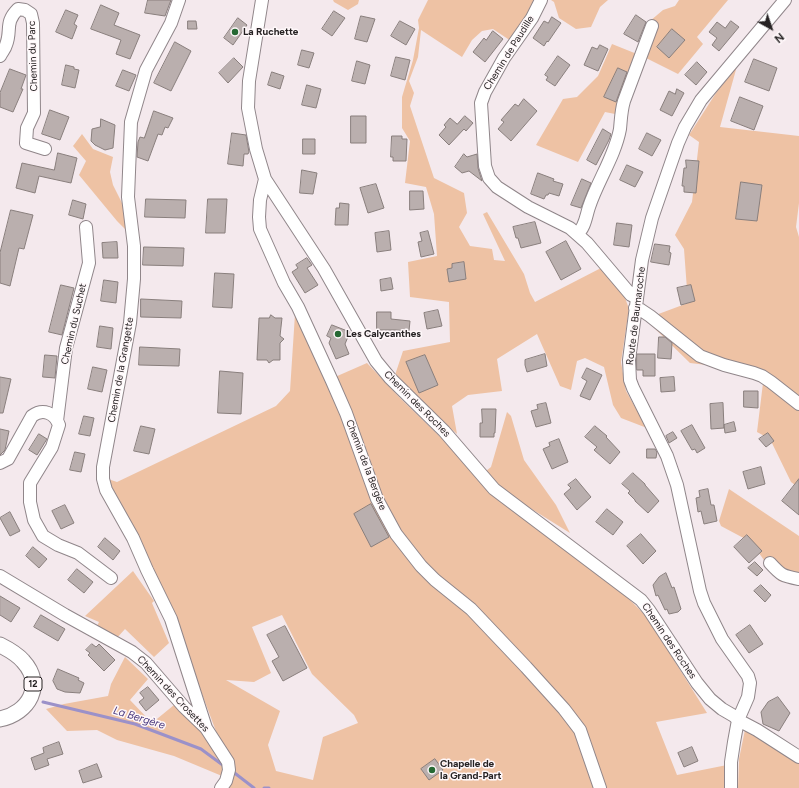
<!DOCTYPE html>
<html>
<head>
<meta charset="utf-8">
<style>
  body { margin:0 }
  #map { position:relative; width:799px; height:788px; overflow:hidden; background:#f4e9ed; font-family:Figtree,sans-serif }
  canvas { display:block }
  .north { position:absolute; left:751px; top:8px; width:40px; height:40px; -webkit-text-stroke:3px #fff8fa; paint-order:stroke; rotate:140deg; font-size:11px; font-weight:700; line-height:16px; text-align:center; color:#262223 }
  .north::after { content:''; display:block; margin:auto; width:14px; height:18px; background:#262223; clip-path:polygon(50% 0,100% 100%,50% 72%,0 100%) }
</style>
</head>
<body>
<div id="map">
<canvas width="799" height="788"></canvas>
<div class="north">N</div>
</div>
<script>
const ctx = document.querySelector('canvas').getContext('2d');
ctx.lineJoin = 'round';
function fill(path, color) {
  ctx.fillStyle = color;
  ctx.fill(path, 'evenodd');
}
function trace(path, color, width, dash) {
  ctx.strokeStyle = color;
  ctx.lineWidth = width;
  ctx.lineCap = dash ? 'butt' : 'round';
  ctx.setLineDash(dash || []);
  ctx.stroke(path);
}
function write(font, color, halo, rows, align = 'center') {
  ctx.font = font + ' Figtree,sans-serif';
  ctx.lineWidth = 3;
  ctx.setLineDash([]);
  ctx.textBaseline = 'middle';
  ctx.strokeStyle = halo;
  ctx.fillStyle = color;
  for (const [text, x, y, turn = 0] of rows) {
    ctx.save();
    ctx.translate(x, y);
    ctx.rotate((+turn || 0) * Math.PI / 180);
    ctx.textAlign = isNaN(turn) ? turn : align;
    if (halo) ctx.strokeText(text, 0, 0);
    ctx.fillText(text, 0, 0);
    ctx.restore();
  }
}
const green = new Path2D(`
  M333 0H359L358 4 348 10 334 2Z
  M428 0H535L511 41 493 29 482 31 472 40 462 57 421 30 418 57 409 81 414 93 410 106 434 178 464 193 467 213 459 227 470 246 492 249 494 260 505 261 483 214 487 212 524 274 530 293 535 302 601 268 623 292 629 309 621 362 626 391 647 428 621 418 613 405 604 367 585 358 577 361 571 390 560 386 537 334 497 359 502 391 468 395 452 406 457 434 394 378 403 351 450 342 449 302 410 297 408 262 437 256 434 214 426 187 405 183 410 141 402 128V97L413 60 419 28 418 20Z
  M551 0H608L600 7 591 27 576 29 559 18 554 2Z
  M679 0H728L697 37 703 44 678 74 646 58 625 116 605 112 578 162 536 145 563 99 577 97 598 76 612 44 637 54 650 21 663 10 675 6Z
  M737 66 720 127 799 136V203L796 227 799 237V488L791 482 770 439 757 432 763 383 732 368 690 363 645 319 688 303 684 249 675 235 692 202 699 142 689 135 716 93Z
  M82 134 93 149 113 157 110 172 113 185 123 205 128 232 117 221 79 175 86 161 73 146Z
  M295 314 335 377 367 363 401 399 458 454 507 507 575 555 616 586 647 617 707 713 656 722 677 775 727 765 736 788H225L232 774 174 619 137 538 108 479 117 482 276 406 290 391ZM282 615 312 674 354 715 358 723 323 737 313 780 276 771 268 745 280 711 226 680 254 682 271 673 252 627Z
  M507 412 511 416 524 460 556 505 570 533 506 493 486 471 491 467Z
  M729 489 799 536V585L779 581 751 542 721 526 719 521Z
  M133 571 154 601 152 603 169 643 154 657 125 629 116 639 96 628 99 622 85 616Z
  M125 657 148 679 130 700 152 723 174 705 203 731 224 763 222 776 174 756 117 740 97 730 67 731 46 709 64 704 108 696 111 684Z
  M747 720 799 750V788H738L739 759Z`);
const stream = new Path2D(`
  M43 702 135 724 201 749 224 766
  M232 771 254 788
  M264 788H269`);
const building = new Path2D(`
  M148 0H171L165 16 145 13Z
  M101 5 119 13 114 25 140 35 130 59 116 54 121 40 91 29Z
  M66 10 78 15 74 24 77 26 72 39 56 32Z
  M334 11 345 18 332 36 322 29Z
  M636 15 646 22 638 42 624 34Z
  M361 16 375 19 367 42 355 39Z
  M552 17 561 23 548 42 547 41 544 46 533 38 544 21 548 23Z
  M238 18 247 25 233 45 224 38Z
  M188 21H196L197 29H188Z
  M400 21 415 29 406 45 391 36Z
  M731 21 739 27 719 51 712 45 717 38 709 32 717 22 725 28Z
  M672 29 685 40 669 58 657 47Z
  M493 31 503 39 485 62 473 52 484 38 486 40Z
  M175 42 191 51 171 91 154 83Z
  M600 45 608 49 598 71 584 65 592 47 597 49Z
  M302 50 314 53 309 68 298 65Z
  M558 56 570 65 555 86 546 80 548 77 545 75Z
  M396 57 410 60 405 80 391 76Z
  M234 58 243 67 228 83 219 73Z
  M754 59 777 68 769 91 745 82Z
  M357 61 370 65 365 84 352 81Z
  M697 62 707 72 696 85 685 75Z
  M66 65 74 67V69L79 70 75 88 62 85Z
  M618 68 627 72 616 102 604 97Z
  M10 69 26 75 21 89H23L13 112 0 107V93Z
  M123 70 136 75 129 91 116 86Z
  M272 72 284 76 280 89 268 85Z
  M307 85 321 89 316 108 302 105Z
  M677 89 684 93 672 116 660 110 669 91 675 94Z
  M740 97 763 106 754 130 731 121Z
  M524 99 537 111 511 141 498 129 504 122 501 120 515 104 518 106Z
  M50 110 69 117 60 140 42 134Z
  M154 111 173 118 168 128 165 127 162 135 158 134 148 161 137 157 138 142 140 137 144 138Z
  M351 116H366V143H351Z
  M465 116 473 123 466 131 464 129 449 145 439 135 446 127 444 125 450 118 457 124Z
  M101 119 115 125 113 148 105 150 95 145 91 141 92 129 100 127Z
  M603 129 611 134 609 140 596 165 587 160Z
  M232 133 246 135 249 152 248 154H244L243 166 228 164Z
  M647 133 661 140 652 156 639 149Z
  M392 136H402V139H407L406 161H393V157H391Z
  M303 139H315V154H303Z
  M58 153 77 158 71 183 39 176 35 193 16 188 22 163 54 170Z
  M464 154 467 157 477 154 478 168 482 181 469 171 462 173 455 167Z
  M686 160 699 161 696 193 684 192V186H682L684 168H686Z
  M627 165 643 172 635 187 620 180Z
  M302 170 317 173 313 194 300 193Z
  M538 173 554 179 553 181 563 184 559 196 549 193 548 195H546L544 199 531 194Z
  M582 179 591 183 581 208 571 205Z
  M741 182 762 185 757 221 736 219Z
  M376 184 384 208 368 213 360 188Z
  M410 191H423L424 209 410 210Z
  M146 199 186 200 185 218 145 217Z
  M208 199H227L225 233H206Z
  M73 200 86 204 83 219 69 215Z
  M340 203 349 204 348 225H335L336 208H339Z
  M11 210 33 215 24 249 19 248 10 286 0 283V253Z
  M535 222 541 243 521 248 518 238H516L513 227Z
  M617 223 632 225 629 247 614 245Z
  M389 231 391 250 377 252 375 233Z
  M428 231 434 254 421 257 418 242 422 241 420 233Z
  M566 241 581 269 561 280 546 252Z
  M117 242 118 258H103L102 243Z
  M655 244 670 246 669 252 671 253 669 265 651 262Z
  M144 247 184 248 183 266 143 265Z
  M307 258 312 265 307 268 318 285 305 293 292 272 298 268 296 265Z
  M464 262 466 279 449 282 447 269 452 268V264Z
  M215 273 234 274 232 308 213 307Z
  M391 278 393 289 381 291 380 280Z
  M104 280 118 282 116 303 101 301Z
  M61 285 74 288 62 335 49 332Z
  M691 285 695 301 681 305 677 288Z
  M141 299 182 301 181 318 141 317Z
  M438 310 442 326 427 329 424 313Z
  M377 312H391V319L410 321 409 331 395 330H377Z
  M271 315 275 318H282L280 336 284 339 280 343V360H273L269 363 267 360H257L259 318H269Z
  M332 325 350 332 345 344 349 354 336 359 329 343 331 338 327 336Z
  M100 326 113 328 111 349 97 347Z
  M659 337H665L672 343 671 359 658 358Z
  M140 347 180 349 179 366 139 365Z
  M545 354 547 366 527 372 525 365V360Z
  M637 354H655V376H643V370H637Z
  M45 355 57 356 55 378 43 377Z
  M425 355 438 385 419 393 406 362Z
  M93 367 107 370 102 392 88 389Z
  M587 368 602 375 590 400 580 396 587 381 582 378Z
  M220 371 243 373 241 414 218 413Z
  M0 377 11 379 3 413H0Z
  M674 377 675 391 661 392 660 378Z
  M744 391H758V408L744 407Z
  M546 403 551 423 536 427 531 411 538 409 537 405Z
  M723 403 724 428 711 429 710 404Z
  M482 409H496L495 433H494V437H480V423H482Z
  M84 416 94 418 90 436 79 434Z
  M734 422 736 431 725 433 724 425Z
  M692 425 705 448 697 453 695 449 692 450 681 431Z
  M141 426 155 429 149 454 134 451Z
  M595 426 607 436 606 437 620 452 610 464 594 450 597 447 585 437Z
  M0 429 9 431 5 450 0 455Z
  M673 432 677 438 669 443 666 436Z
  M768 433 774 441 766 447 759 439Z
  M39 434 47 439 37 455 29 450Z
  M559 439 568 462 552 469 543 449 550 446 549 443Z
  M647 449H655L657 452 656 458H647Z
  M75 452 85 454 81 472 70 470Z
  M761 467 765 484 748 489 743 472Z
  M633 473 645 484V485L659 501 648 513 635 501V500L628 493 630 491 622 484Z
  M576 479 591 497 577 510 564 494 571 488 568 485Z
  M799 479V515L782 501Z
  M708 489 711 505H714L717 521 704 524 701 511 698 512 696 498 700 497 699 491Z
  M371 504 389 537 371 547 354 514Z
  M65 505 74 523 61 529 52 511Z
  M607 509 623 522 613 535 596 522Z
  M10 512 20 531 10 536 0 518Z
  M641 534 656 551 643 564 627 546Z
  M747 535 762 551 749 563 734 547Z
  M105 538 120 551 113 560 98 547Z
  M33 547 47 559 39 568 26 556Z
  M755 562 763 570 757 576 748 568Z
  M77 569 93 582 84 593 68 580Z
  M666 573 672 588 674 587 681 609 678 612 669 614 667 609 665 610 658 595 656 596 653 585 659 577Z
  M761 585 771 595 765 602 754 591Z
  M0 596 20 608 11 622 0 615Z
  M41 615 65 629 58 641 34 627Z
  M750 625 763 644 749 653 736 635Z
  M285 626 307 668 283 681 272 661 279 657 267 635Z
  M92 644 96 647 99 644 115 660 104 671 88 655 90 653 86 650Z
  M58 669 79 678 78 680 84 683 80 693 65 692 57 689 53 681Z
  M148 687 159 700 146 711 139 702 144 698 140 693Z
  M778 697 790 713 779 731 763 724 761 712 768 702Z
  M59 742 63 754 47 759 49 765 35 770 31 758 44 753 43 748Z
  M692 747 698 761 684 767 678 753Z
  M435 759 443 770 429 780 421 769Z
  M97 764 102 777 83 783 79 771Z`);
const minor = new Path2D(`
  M179 0 171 23 146 70 131 122 128 197 134 246V279L130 323 103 467V479L106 490 133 538 147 570 171 619 206 728
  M262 0 249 81 248 108 256 149 265 179 324 269 376 361 390 378 444 431 494 489 641 600 649 610 697 683 710 699 722 709 734 716 738 720 757 730 799 757
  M541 0 532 18 504 58 485 92 481 103 485 166 489 178 497 187 528 207 570 228 587 243 631 295 637 298
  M0 56C2 52 5 49 6 45 12 30 4 23 18 9L25 10 31 14 33 23 34 113 27 128 26 143 45 149
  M265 179 260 200 259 217 260 229 284 283 298 307 332 381 346 413 377 499 396 534 421 566 435 580 471 609 526 667 564 709 580 730 600 788
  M577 234C585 228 586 216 589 207 598 180 615 156 620 129 621 119 621 111 624 101L652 26
  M635 308 641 310 650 316 700 356 724 365 754 373 762 376 771 382 799 404
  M57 421 66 348 89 263 86 227
  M0 463 8 459 32 416C43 408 55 413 59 425L52 447 30 483V502L34 520 43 536 58 545 78 553 111 578
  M770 563C781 575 782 576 799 579
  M0 576 65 615 132 652 146 663 184 707 206 728 228 762 229 770 226 781 221 788
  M731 788V762L734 742 738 720 748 697 750 683 748 676 722 639 704 603 700 591 677 485 667 456 633 388 630 380 629 360 642 260 652 218 678 143 685 127 701 100 785 0`);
const major = new Path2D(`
  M0 645C8 649 17 654 23 661 45 685 29 713 0 719`);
const markers = [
  [235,32,4,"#256833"],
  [338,334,4,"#256833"],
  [432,770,4,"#256833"]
];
const shields = [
  [33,684,18]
];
const shieldNames = [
  ["12",33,684]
];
const poiNames = [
  ["La Ruchette",243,32],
  ["Les Calycanthes",346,334],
  ["Chapelle de",440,764],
  ["la Grand-Part",440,776]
];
const streetNames = [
  ["Chemin de Paudille",509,53,-58],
  ["Chemin du Parc",33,56,-92],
  ["Route de Baumaroche",636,316,-83],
  ["Chemin du Suchet",74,324,-77],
  ["Chemin de la Grangette",121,370,-80],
  ["Chemin des Roches",417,404,45],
  ["Chemin de la Bergère",366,465,69],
  ["Chemin des Roches",669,641,56],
  ["Chemin des Crosettes",173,694,47]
];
const waterNames = [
  ["La Bergère",139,718,17]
];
fill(green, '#eec2a4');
trace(stream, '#9b91c9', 3);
fill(building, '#baafae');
trace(building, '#897f7d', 1);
trace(minor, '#90868a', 14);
trace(major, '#90868a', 17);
trace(minor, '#fff', 12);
trace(major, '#fff', 15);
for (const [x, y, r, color] of markers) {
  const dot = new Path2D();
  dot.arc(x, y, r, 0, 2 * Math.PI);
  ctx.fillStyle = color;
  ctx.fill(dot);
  trace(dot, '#fff8fa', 1.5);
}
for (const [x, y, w] of shields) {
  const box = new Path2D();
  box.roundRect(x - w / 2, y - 7, w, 14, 3);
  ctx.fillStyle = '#fff8fa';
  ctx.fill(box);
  trace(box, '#262223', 1);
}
write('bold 9px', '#262223', null, shieldNames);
write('bold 10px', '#262223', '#fff8fa', poiNames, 'left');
write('10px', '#262223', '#fff8fa', streetNames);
write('italic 11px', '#4b397e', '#fff8fa', waterNames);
</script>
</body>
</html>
